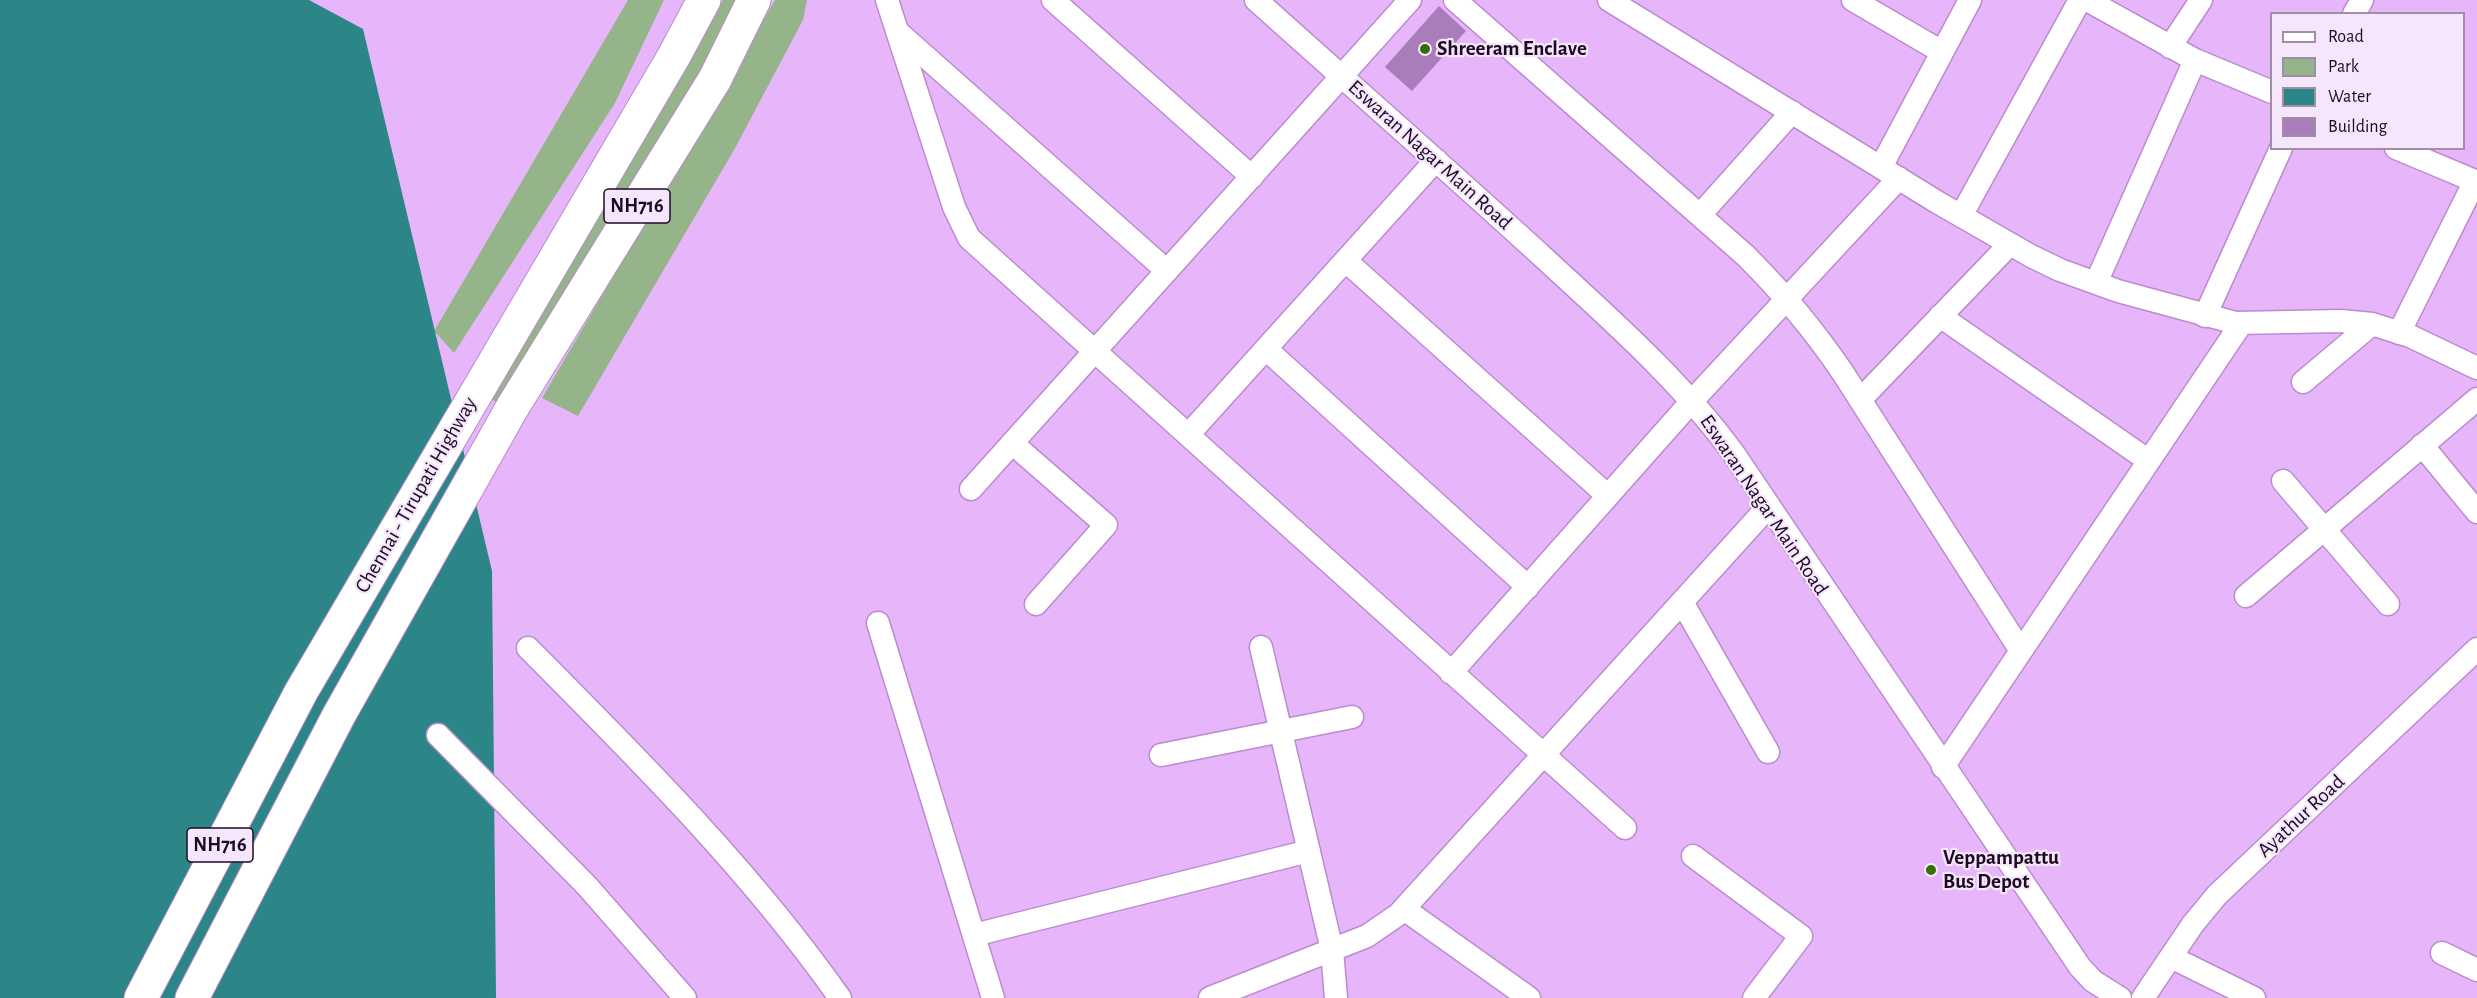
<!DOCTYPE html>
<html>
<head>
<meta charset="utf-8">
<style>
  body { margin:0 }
  #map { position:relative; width:2477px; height:998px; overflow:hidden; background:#e7b6fa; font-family:"Alegreya Sans",sans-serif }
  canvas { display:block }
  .legend { position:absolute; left:2270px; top:12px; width:195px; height:138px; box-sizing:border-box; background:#f5e6fb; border:2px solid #9f8ea5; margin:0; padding:8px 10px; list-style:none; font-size:18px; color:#1d0b23 }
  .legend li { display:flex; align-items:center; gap:12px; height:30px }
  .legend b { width:30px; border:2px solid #9f8ea5 }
</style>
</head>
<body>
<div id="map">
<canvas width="2477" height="998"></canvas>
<ul class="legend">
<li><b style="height:8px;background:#fff"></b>Road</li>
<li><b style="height:16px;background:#96b489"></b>Park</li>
<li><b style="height:16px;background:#2c8586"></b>Water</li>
<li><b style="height:16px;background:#a97cba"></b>Building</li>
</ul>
</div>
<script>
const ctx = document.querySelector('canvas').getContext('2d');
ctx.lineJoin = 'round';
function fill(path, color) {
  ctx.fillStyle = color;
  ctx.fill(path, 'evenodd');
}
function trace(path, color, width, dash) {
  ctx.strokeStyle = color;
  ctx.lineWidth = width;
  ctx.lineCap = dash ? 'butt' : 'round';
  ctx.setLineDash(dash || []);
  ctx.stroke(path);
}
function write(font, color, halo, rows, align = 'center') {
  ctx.font = font + ' "Alegreya Sans",sans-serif';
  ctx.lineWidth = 4.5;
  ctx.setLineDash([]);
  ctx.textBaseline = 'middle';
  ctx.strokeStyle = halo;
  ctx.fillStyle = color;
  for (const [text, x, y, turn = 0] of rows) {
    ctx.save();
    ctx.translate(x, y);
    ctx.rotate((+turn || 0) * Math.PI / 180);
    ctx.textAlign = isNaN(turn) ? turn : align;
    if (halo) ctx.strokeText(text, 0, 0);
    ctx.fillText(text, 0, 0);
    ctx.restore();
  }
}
const green = new Path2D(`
  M628 0H664L615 103 454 353 435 332 402 386Z
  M723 0H737L697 81 499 404 488 397 684 72Z
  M775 0H807L803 20 734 150 578 416 542 398Z`);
const water = new Path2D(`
  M0 0H309L363 29 492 571 496 998H0Z`);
const building = new Path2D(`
  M1439 6 1466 31 1412 91 1385 67Z`);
const minor = new Path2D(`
  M887 0 954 207 969 238 1625 828
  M1053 0 1252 177
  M1256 0C1352 86 1449 171 1544 258 1611 320 1680 380 1734 454L2080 967 2093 981 2120 998
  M1455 0 1746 256C1782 292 1814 330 1843 373L2021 651
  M1609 0 1937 202 2031 256 2060 270 2118 291 2236 323 2341 321 2372 324 2410 336 2477 368
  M1853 0 1942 52
  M2087 0 2195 60 2272 92
  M2354 14 2362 0
  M899 33 1167 271
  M2170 47 2201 0
  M2396 148 2475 181 2399 333
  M1881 167 1970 0
  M1700 215 1792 112
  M1961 216 2080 0
  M1346 261 1608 496
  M2096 283 2195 60
  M1940 316 2149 461
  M2205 316 2281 148
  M1266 349 1528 587
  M2303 382 2372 324
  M1860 400 2010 244
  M1188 435 1436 160
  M1012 443 1106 525 1036 604
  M2422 445 2477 512
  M2283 481 2388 604
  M971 489 1410 0
  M2246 596 2477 399
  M1682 602 1768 752
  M878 623 993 998
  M1261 647 1332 950 1336 998
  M528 648C638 759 750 870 840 998
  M1451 673 1692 401 1899 178
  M438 735 587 886 685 998
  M1161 755 1352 717
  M1943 767 2241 324
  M1693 856 1801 936 1754 998
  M1404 909 1529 998
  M974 935 1309 851
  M2442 953 2477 970
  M2171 957 2254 998
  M1210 998 1367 936 1399 914 1768 507
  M2143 998 2193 924 2217 895 2477 649`);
const highway = new Path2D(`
  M141 998 301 692 674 56 704 0
  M192 998 339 715 512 408 715 79 754 0`);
const markers = [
  [1425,49,6,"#337004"],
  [1931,870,6,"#337004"]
];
const shields = [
  [637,206,66],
  [220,845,66]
];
const shieldNames = [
  ["NH716",637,206],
  ["NH716",220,845]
];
const poiNames = [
  ["Shreeram Enclave",1437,49],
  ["Veppampattu",1943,858],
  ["Bus Depot",1943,882]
];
const streetNames = [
  ["Eswaran Nagar Main Road",1430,155,42],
  ["Chennai - Tirupati Highway",416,495,-60],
  ["Eswaran Nagar Main Road",1764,505,56],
  ["Ayathur Road",2301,816,-43]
];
fill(green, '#96b489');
fill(water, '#2c8586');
fill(building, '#a97cba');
trace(minor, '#bb8bcd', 25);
trace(highway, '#bb8bcd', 35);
trace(minor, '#fff', 22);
trace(highway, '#fff', 33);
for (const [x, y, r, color] of markers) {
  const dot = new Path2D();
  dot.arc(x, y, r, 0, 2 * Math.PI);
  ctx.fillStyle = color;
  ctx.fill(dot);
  trace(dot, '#f5e6fb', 2);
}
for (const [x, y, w] of shields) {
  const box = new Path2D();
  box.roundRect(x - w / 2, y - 17, w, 34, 4.5);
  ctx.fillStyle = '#f5e6fb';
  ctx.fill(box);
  trace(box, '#1d0b23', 1.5);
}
write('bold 20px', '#1d0b23', null, shieldNames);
write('bold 21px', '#1d0b23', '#f5e6fb', poiNames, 'left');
write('21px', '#1d0b23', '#f5e6fb', streetNames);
</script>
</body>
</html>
